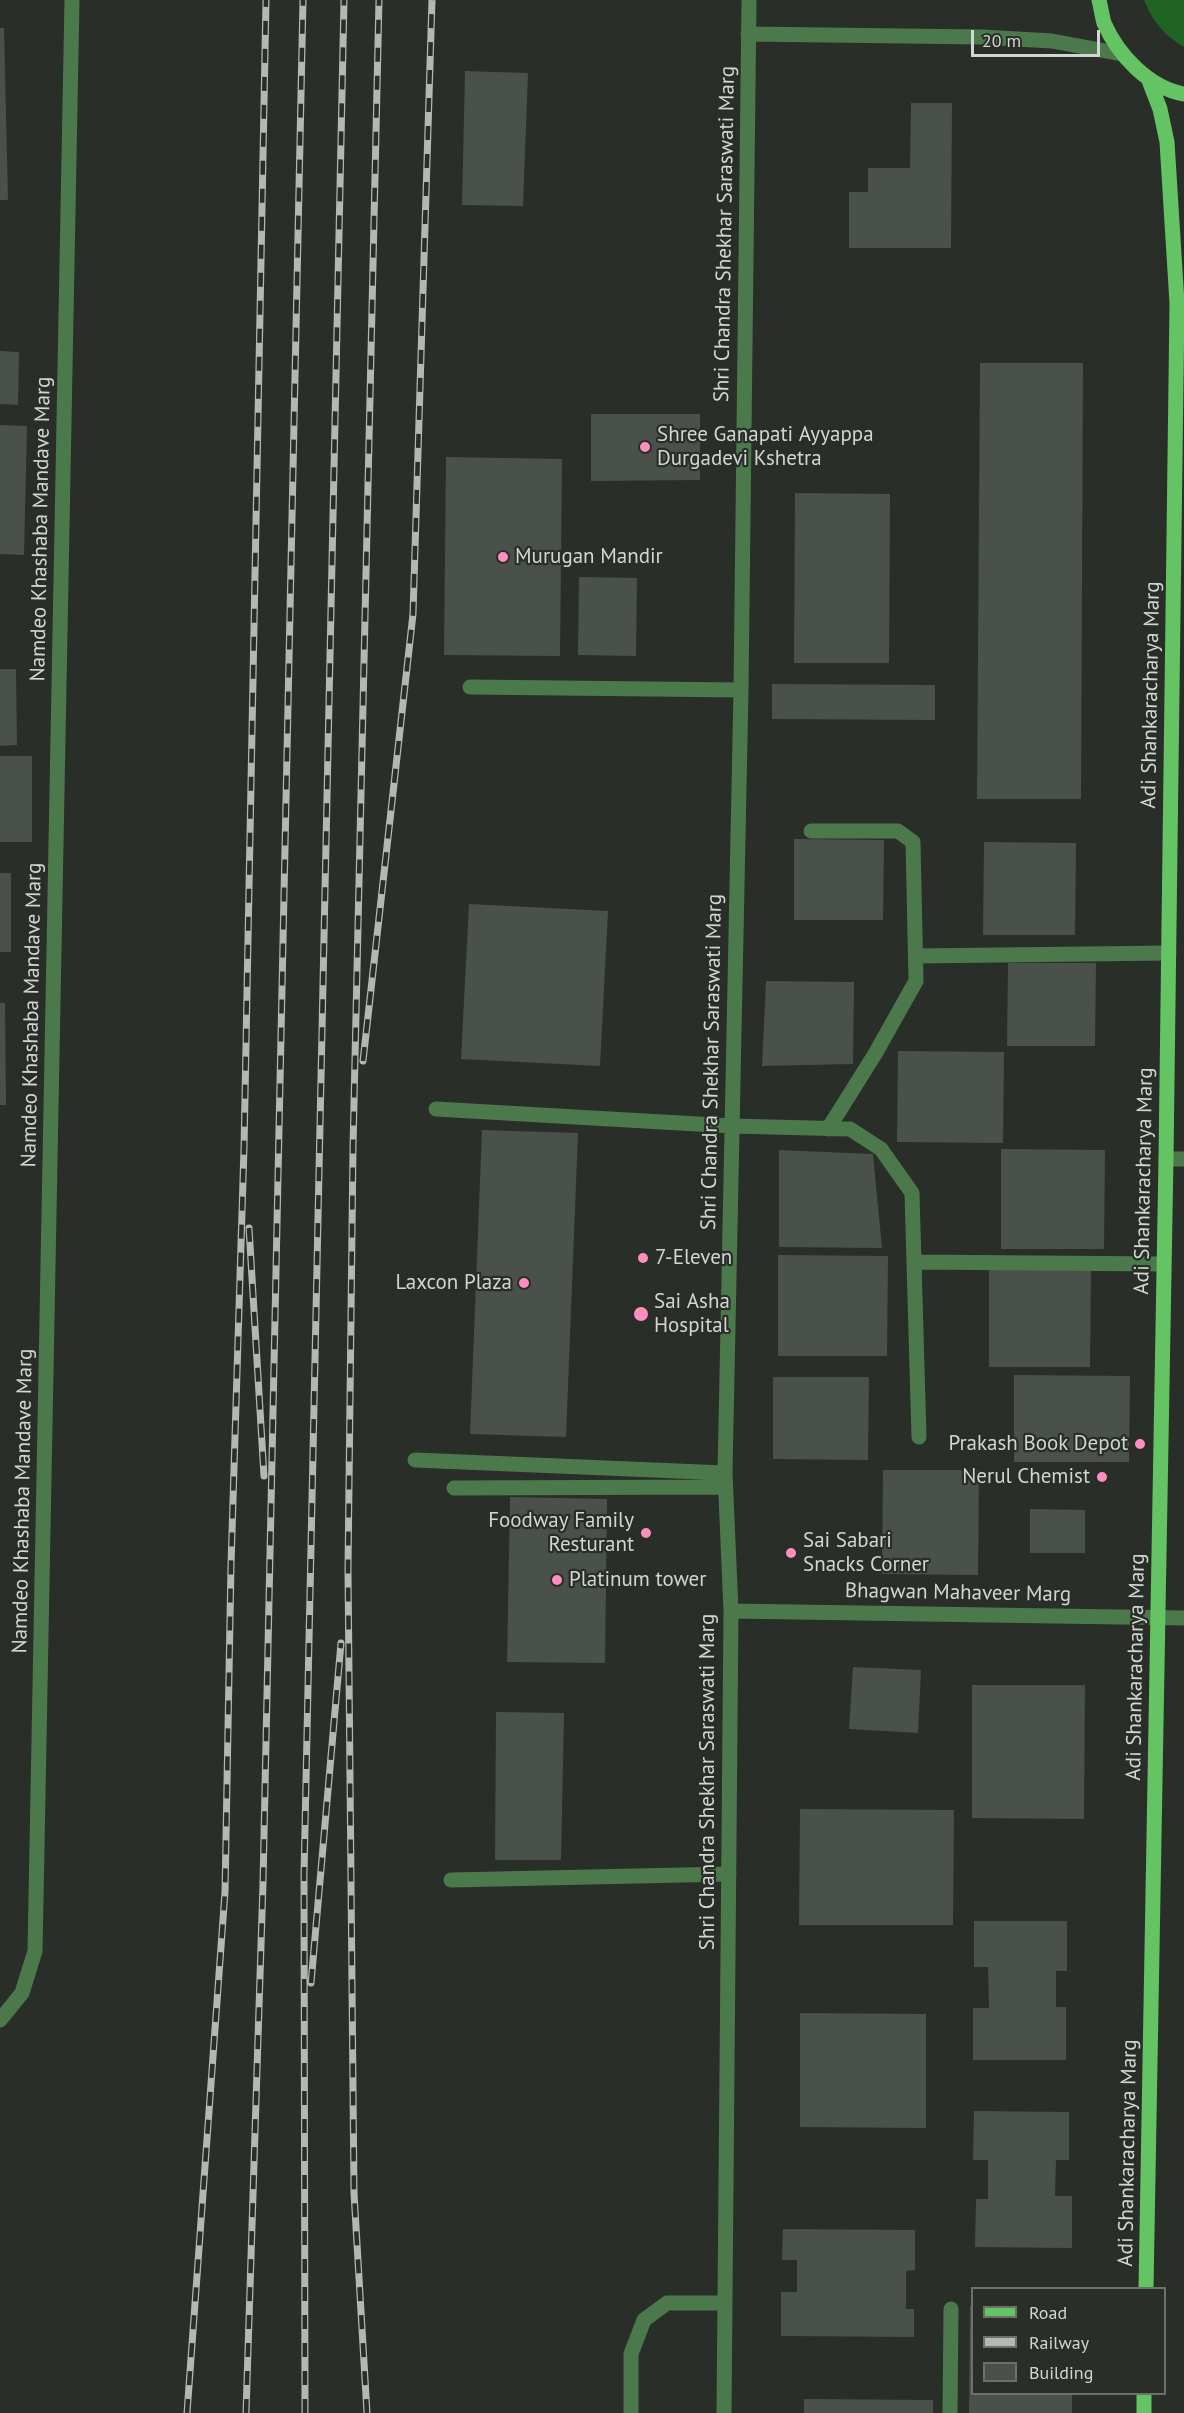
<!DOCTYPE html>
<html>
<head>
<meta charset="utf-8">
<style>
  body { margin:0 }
  #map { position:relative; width:1184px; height:2413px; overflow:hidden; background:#292e28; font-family:"PT Sans",sans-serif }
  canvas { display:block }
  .legend { position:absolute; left:971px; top:2287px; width:195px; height:108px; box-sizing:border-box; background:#292e28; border:2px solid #6d716c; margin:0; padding:8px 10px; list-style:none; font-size:18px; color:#d2d6d2 }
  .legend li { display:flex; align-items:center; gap:12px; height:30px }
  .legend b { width:30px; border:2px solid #6d716c }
  .scale { position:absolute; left:971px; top:30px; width:129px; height:27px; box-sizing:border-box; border:3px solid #d2d6d2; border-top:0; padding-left:8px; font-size:18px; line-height:21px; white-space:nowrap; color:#d2d6d2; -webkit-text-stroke:4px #292e28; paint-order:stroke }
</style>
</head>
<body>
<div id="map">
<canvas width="1184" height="2413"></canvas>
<ul class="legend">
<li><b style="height:8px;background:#64c464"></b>Road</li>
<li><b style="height:8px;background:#b4b8b3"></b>Railway</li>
<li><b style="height:16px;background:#4a504a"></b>Building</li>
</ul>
<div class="scale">20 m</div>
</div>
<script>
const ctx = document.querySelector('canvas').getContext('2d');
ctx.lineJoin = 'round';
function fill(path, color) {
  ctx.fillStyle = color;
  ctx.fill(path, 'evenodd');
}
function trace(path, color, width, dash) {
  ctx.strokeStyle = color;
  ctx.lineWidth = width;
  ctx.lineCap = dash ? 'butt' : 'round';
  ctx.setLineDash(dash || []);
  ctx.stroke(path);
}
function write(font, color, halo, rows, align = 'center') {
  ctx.font = font + ' "PT Sans",sans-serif';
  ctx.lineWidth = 4.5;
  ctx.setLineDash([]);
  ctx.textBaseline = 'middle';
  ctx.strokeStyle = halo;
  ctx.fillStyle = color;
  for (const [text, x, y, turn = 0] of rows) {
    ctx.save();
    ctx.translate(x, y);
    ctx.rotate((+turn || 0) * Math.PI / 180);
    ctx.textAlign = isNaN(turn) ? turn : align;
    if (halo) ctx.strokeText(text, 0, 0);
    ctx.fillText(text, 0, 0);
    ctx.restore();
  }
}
const green = new Path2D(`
  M1144 0H1184V47C1164 35 1153 22 1144 0Z`);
const building = new Path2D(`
  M0 28H4L8 200H0Z
  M465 71 528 73 523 206 462 205Z
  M911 103H952L951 248H849V192H868V168H910Z
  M0 351 19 352 18 405 0 404Z
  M980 363H1083L1081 799H977Z
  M591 414H700V480L591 481Z
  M0 425 27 426 24 555 0 554Z
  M446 457 562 459 560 656 444 655Z
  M795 493 890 494 889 663H794Z
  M579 577 637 578 636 656 578 655Z
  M0 669H16L17 745 0 746Z
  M772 684 935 685V720L772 719Z
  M0 756H32V842H0Z
  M794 839 884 840 883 920H794Z
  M984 842 1076 843 1075 935H983Z
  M0 873H11V952H0Z
  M469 904 608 911 600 1066 461 1059Z
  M1008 963H1096L1095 1046H1007Z
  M766 981 854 982 853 1064 762 1066Z
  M0 1003H5L6 1105H0Z
  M898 1051 1004 1052 1003 1143 897 1142Z
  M482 1130 578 1133 566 1437 470 1434Z
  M1001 1149 1105 1150 1104 1249H1001Z
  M779 1150 873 1154 882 1248 779 1247Z
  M778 1255 888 1256 887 1356H778Z
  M989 1268H1091L1090 1367H989Z
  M1014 1375 1130 1376 1129 1462H1014Z
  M773 1377H869L868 1460 773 1459Z
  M883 1470H979L978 1575 882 1574Z
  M510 1497 607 1499 605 1663 507 1662Z
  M1030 1509 1085 1510V1553H1030Z
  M853 1667 921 1670 918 1733 849 1729Z
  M972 1685H1085L1084 1819 972 1818Z
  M496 1712 564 1713 561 1860H495Z
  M800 1809 954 1810 953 1925H799Z
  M974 1921H1067V1971H1056V2007H1066V2060H973V2008H989L988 1967H974Z
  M800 2013 926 2014V2128L800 2127Z
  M974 2111 1069 2112V2160H1056L1055 2196H1072V2248L975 2247 976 2199H988V2160H973Z
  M783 2229 915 2230V2270L906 2271V2309H914V2337L781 2336V2292H797V2260H782Z
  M970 2306H972V2394H1072V2413H969Z
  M804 2399 933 2400V2413H804Z`);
const minor = new Path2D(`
  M748 34 982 37 1052 41 1122 54
  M470 687 741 690
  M811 831H898L913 842 916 981 875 1054 828 1129
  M916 956 1169 953
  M436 1109 732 1126 850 1129 881 1149 912 1193 919 1437
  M1166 1159H1184
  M914 1262 1163 1264
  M415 1460 725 1473
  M454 1488 725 1487
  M731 1611 1184 1618
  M451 1880 729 1874
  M0 2020 22 1993 35 1951 72 0
  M631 2413V2354L644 2320 667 2303H725
  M724 2413 731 1611 725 1473 741 690 749 0
  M950 2413 951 2309`);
const major = new Path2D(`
  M1099 0C1101 8 1102 16 1104 23 1118 55 1149 88 1184 94
  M1146 2288 1166 1159 1177 303 1167 142 1160 109 1148 78
  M1144 2413V2394`);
const rail = new Path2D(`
  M363 1061 413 614 432 0
  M249 1228 264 1476
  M311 1983 341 1643
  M187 2413 225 1892 231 1565 244 1148 266 0
  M246 2413 263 1883 303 0
  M305 2413 304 1874 344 0
  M367 2413 354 2193 348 1569 353 1147 379 0`);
const markers = [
  [645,447,6,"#fd8ebe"],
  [503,557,6,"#fd8ebe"],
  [643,1258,6,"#fd8ebe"],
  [524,1283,6,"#fd8ebe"],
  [641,1314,8,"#fd8ebe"],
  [1140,1444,6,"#fd8ebe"],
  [1102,1477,6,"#fd8ebe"],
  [646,1533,6,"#fd8ebe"],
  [791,1553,6,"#fd8ebe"],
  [557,1580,6,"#fd8ebe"]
];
const streetNames = [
  ["Shri Chandra Shekhar Saraswati Marg",725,234,-89],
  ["Namdeo Khashaba Mandave Marg",41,529,-89],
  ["Adi Shankaracharya Marg",1151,695,-89],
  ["Namdeo Khashaba Mandave Marg",32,1015,-89],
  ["Shri Chandra Shekhar Saraswati Marg",712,1062,-89],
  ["Adi Shankaracharya Marg",1144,1181,-89],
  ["Namdeo Khashaba Mandave Marg",23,1501,-89],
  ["Bhagwan Mahaveer Marg",958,1593,1],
  ["Adi Shankaracharya Marg",1136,1667,-89],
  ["Shri Chandra Shekhar Saraswati Marg",708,1782,-90],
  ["Adi Shankaracharya Marg",1128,2153,-89]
];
const poiNames = [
  ["Shree Ganapati Ayyappa",657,435],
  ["Durgadevi Kshetra",657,459],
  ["Murugan Mandir",515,557],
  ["7-Eleven",655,1258],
  ["Laxcon Plaza",512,1283,"right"],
  ["Sai Asha",654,1302],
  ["Hospital",654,1326],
  ["Prakash Book Depot",1128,1444,"right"],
  ["Nerul Chemist",1090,1477,"right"],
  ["Foodway Family",634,1521,"right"],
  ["Resturant",634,1545,"right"],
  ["Sai Sabari",803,1541],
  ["Snacks Corner",803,1565],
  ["Platinum tower",569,1580]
];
fill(green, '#1f6422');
fill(building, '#4a504a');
trace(minor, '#4c794b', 15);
trace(major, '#64c464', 15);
trace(rail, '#b4b8b3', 7);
trace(rail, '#292e28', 4.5, [14]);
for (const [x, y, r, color] of markers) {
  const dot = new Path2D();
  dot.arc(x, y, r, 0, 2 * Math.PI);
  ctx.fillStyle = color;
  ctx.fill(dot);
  trace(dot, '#292e28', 2);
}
write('21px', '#d2d6d2', '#292e28', streetNames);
write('21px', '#d2d6d2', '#292e28', poiNames, 'left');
</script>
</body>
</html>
